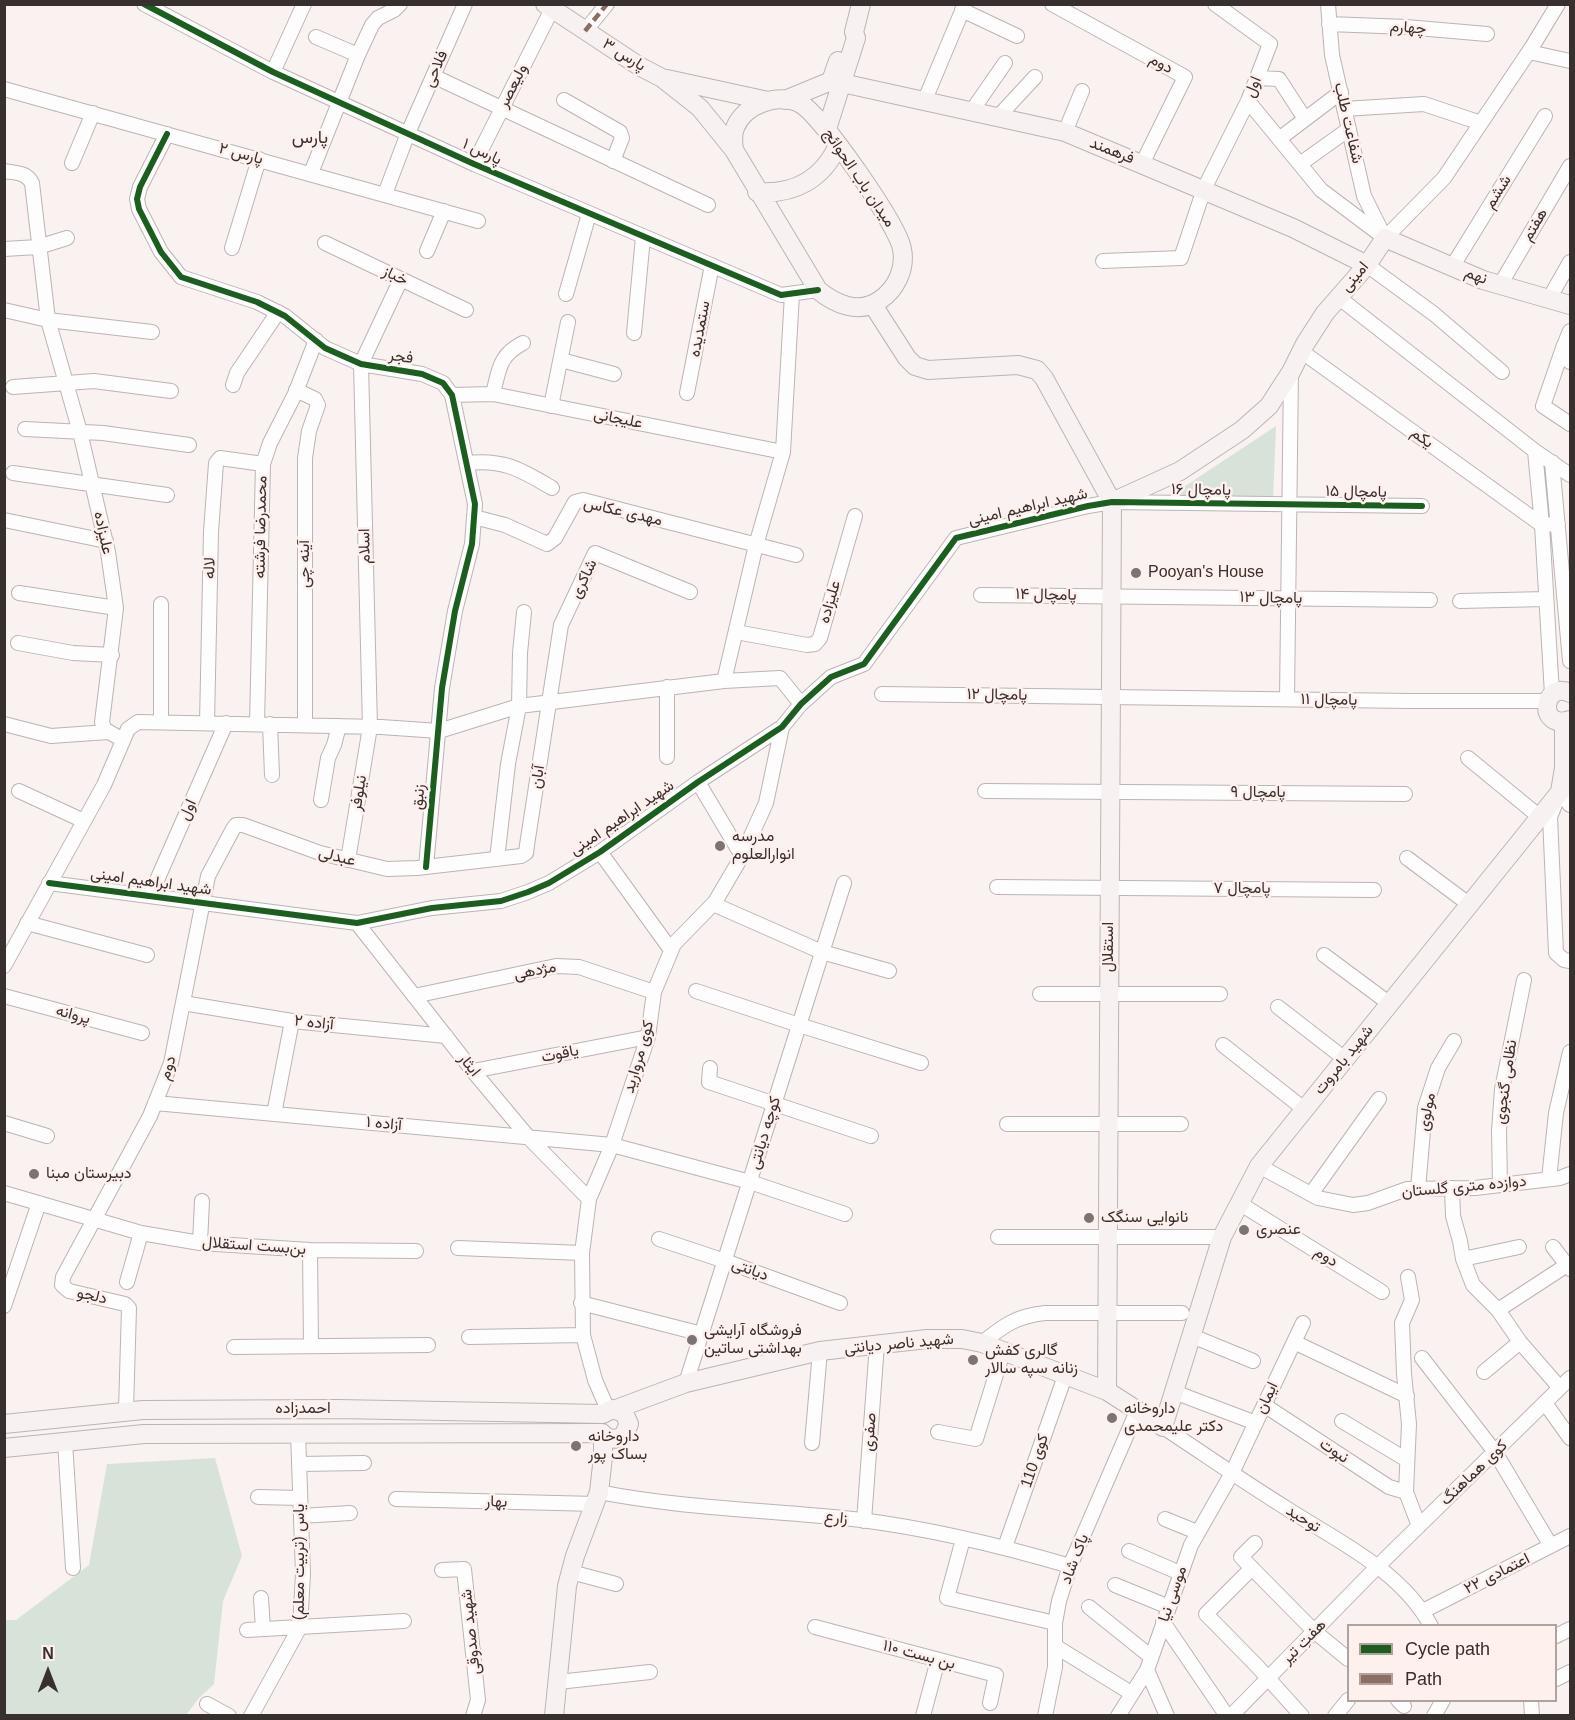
<!DOCTYPE html>
<html>
<head>
<meta charset="utf-8">
<style>
  body { margin:0 }
  #map { position:relative; width:1575px; height:1720px; overflow:hidden; background:#faf2f0; font-family:Helvetica,sans-serif }
  canvas { display:block }
  .frame { position:absolute; inset:0; border:6px solid #38302e; pointer-events:none }
  .legend { position:absolute; left:1347px; top:1624px; width:210px; height:78px; box-sizing:border-box; background:#fdf0ed; border:2px solid #aea3a1; margin:0; padding:8px 10px; list-style:none; font-size:18px; color:#38302e }
  .legend li { display:flex; align-items:center; gap:12px; height:30px }
  .legend b { width:30px; border:2px solid #aea3a1 }
  .north { position:absolute; left:18px; top:1642px; width:60px; height:60px; -webkit-text-stroke:4px #fdf0ed; paint-order:stroke; rotate:0deg; font-size:16px; font-weight:700; line-height:24px; text-align:center; color:#38302e }
  .north::after { content:''; display:block; margin:auto; width:21px; height:27px; background:#38302e; clip-path:polygon(50% 0,100% 100%,50% 72%,0 100%) }
</style>
</head>
<body>
<div id="map">
<canvas width="1575" height="1720"></canvas>
<div class="frame"></div>
<ul class="legend">
<li><b style="height:8px;background:#1b5e20"></b>Cycle path</li>
<li><b style="height:8px;background:#8d6e63"></b>Path</li>
</ul>
<div class="north">N</div>
</div>
<script>
const ctx = document.querySelector('canvas').getContext('2d');
ctx.lineJoin = 'round';
function fill(path, color) {
  ctx.fillStyle = color;
  ctx.fill(path, 'evenodd');
}
function trace(path, color, width, dash) {
  ctx.strokeStyle = color;
  ctx.lineWidth = width;
  ctx.lineCap = dash ? 'butt' : 'round';
  ctx.setLineDash(dash || []);
  ctx.stroke(path);
}
function write(font, color, halo, rows, align = 'center') {
  ctx.font = font + ' Helvetica,Vazirmatn,sans-serif';
  ctx.lineWidth = 5;
  ctx.setLineDash([]);
  ctx.textBaseline = 'middle';
  ctx.strokeStyle = halo;
  ctx.fillStyle = color;
  for (const [text, x, y, turn = 0] of rows) {
    ctx.save();
    ctx.translate(x, y);
    ctx.rotate((+turn || 0) * Math.PI / 180);
    ctx.textAlign = isNaN(turn) ? turn : align;
    if (halo) ctx.strokeText(text, 0, 0);
    ctx.fillText(text, 0, 0);
    ctx.restore();
  }
}
const green = new Path2D(`
  M1276 426 1273 500 1167 498Z
  M215 1458 242 1556 223 1601 214 1684 199 1698 186 1715H5V1620H16L89 1565 107 1464Z`);
const street = new Path2D(`
  M144 4 273 72 474 164 781 295 818 290
  M1052 4 1185 77 1142 164
  M1328 4 1332 55 1364 196 1385 238
  M962 10 1017 36
  M1329 24 1406 27 1487 34
  M585 31 607 4
  M316 37 358 55
  M1529 52 1570 61
  M273 72 304 4
  M433 76 708 205
  M1257 78 1279 79 1305 119
  M4 89 478 221
  M564 100 620 132 622 138 613 161
  M1248 101 1321 190 1381 235
  M924 102 965 4
  M1344 109 1424 104 1481 123
  M971 112 1005 63
  M997 118 1035 77
  M1065 132 1082 91
  M167 134 140 187 137 199 139 209 161 252 181 277 257 302 285 316 325 348 361 364 422 374 443 383 452 395 475 504 472 544 455 611 442 688 426 867
  M1279 139 1341 92
  M72 163 93 113
  M474 164 552 9
  M1300 164 1349 129
  M4 171C16 173 26 172 32 183L48 320 80 432 108 552 116 608 102 722 104 729 123 740
  M311 173 358 55 372 25 378 18 394 10 400 4
  M385 194 408 133 465 4
  M1385 238 1444 178 1532 47 1558 4
  M325 243 466 310
  M232 248 259 159
  M4 249 38 247 67 238
  M427 251 444 211
  M1103 261 1181 258 1204 189 1248 101 1270 44 1215 4
  M1367 265 1434 314 1502 372
  M1452 267 1545 116
  M1500 285 1570 166
  M566 294 589 214
  M1338 297 1535 451 1570 475
  M1549 299 1570 262
  M4 310 48 320 152 332
  M1570 331C1565 342 1560 352 1570 362
  M634 333 643 237
  M1564 345 1543 406 1570 424
  M1301 351 1542 525 1558 524
  M561 360 614 374
  M233 385 237 373 278 312
  M13 387 94 381 171 391
  M296 390 315 399 318 405 309 431 305 458V725
  M687 393 712 265
  M493 394C499 370 499 355 523 343
  M452 395 493 394 783 452
  M551 406 568 322
  M25 429 103 433 189 445
  M1535 451 1542 525 1552 694
  M1552 462 1570 661
  M467 463C505 459 521 470 552 488
  M13 473 167 495
  M474 517 505 525 547 544 555 538 575 502 583 500 796 555
  M4 520 106 541
  M19 593 116 608
  M981 595 1430 600
  M1460 601 1546 599
  M161 604V722
  M736 632 807 645 815 644 820 638 855 516
  M18 643 73 653 112 655
  M724 681 756 545 783 452 792 294
  M667 687V757
  M882 694 1410 701H1547
  M1287 699 1291 372
  M207 723 211 532 216 463 220 458 263 464
  M4 724 51 736 108 732
  M257 724 263 464 270 443 295 394 316 340
  M270 724 272 775
  M1468 758 1541 818
  M698 782 742 856
  M19 791 84 821
  M985 791 1405 794
  M1560 792 1570 805
  M321 800 328 758 334 745 339 726
  M1556 802 1550 817 1556 953 1564 960 1570 961
  M600 852 671 950
  M1407 858 1470 905
  M497 859 508 764 519 706 520 653 524 612
  M348 860 370 727 361 364 401 279
  M49 883 357 923 432 908 501 901 528 892 549 883 600 852 698 782 782 727 801 704 831 677 864 664 956 538 1088 506 1112 502 1422 506
  M997 887 1374 890
  M150 896 226 723
  M713 904 822 952 889 971
  M27 923 147 955
  M357 923 473 1071 529 1138 589 1199
  M1324 955 1390 1004
  M4 966 104 785 128 729 138 722 381 727 439 731 519 706 724 681 780 678 801 704
  M696 991 799 1025 921 1063
  M1040 994H1220
  M4 996 142 1033
  M414 996 556 966 579 967 654 992
  M183 1003 292 1021 446 1036
  M1278 1007 1345 1059
  M1223 1045 1304 1109
  M710 1068 709 1082 871 1136
  M473 1071 648 1037
  M155 1103 612 1145 750 1182 845 1214
  M274 1114 292 1021
  M4 1123 47 1136
  M1007 1124H1181
  M1259 1166 1318 1198 1353 1205 1368 1203 1407 1189 1475 1188 1560 1178 1570 1174
  M1549 1179 1556 1113 1570 1052
  M1500 1185 1499 1131 1502 1089 1524 980
  M1452 1188 1453 1216 1460 1241 1463 1259 1473 1285 1498 1310 1520 1342 1560 1388
  M1418 1189 1425 1108 1438 1068 1454 1041
  M4 1193 141 1233 200 1243 310 1250 416 1251
  M1311 1194 1379 1099
  M1239 1203 1382 1292
  M998 1237H1222
  M659 1239 725 1261 840 1303
  M200 1243 202 1201
  M1553 1247 1570 1269
  M458 1248 582 1253
  M310 1250 311 1346
  M1463 1259 1519 1247
  M1408 1277 1412 1300 1402 1323 1404 1374 1409 1424 1406 1492 1419 1526
  M127 1282 141 1233
  M581 1303 702 1334
  M4 1306 39 1203
  M1498 1310 1567 1265
  M1192 1336 1253 1361
  M469 1337 583 1335
  M1294 1342 1407 1396
  M982 1343C1003 1326 1016 1316 1045 1313H1182
  M234 1347 428 1345
  M1422 1358 1495 1452 1551 1546
  M1484 1372 1520 1342
  M686 1383 844 883
  M1174 1392 1256 1423
  M1545 1403 1570 1438
  M1264 1405 1389 1487 1406 1492
  M126 1410 129 1308 125 1304 69 1291 62 1285 63 1277 150 1116 171 1063 208 876 233 829 236 825H243L320 853 387 869 417 868 521 856 526 853 527 845 561 625 595 553 690 592
  M608 1410 595 1380 583 1335 582 1253 589 1199 612 1145 648 1037 654 992 674 944 715 902 742 856 766 803 782 727
  M1342 1421 1407 1460
  M1163 1427C1204 1454 1244 1482 1286 1508 1337 1541 1401 1570 1431 1626
  M938 1432 976 1439 1003 1352
  M65 1442 73 1568
  M812 1443 820 1351
  M299 1464 364 1463
  M599 1492C685 1509 774 1510 861 1520 932 1529 1002 1546 1070 1566
  M258 1497 300 1498
  M396 1499 596 1504
  M301 1516 350 1513
  M1165 1519 1197 1532
  M864 1521 877 1344
  M963 1539 947 1598 1055 1623
  M1255 1543 1241 1557 1314 1631 1348 1659
  M1005 1547 1065 1376
  M1129 1551 1180 1573
  M1252 1568 1206 1614 1257 1666 1302 1716
  M442 1570 464 1569 478 1700 473 1716
  M571 1572 616 1584
  M1115 1585 1169 1607
  M261 1598 263 1629
  M1089 1607 1150 1656
  M1423 1611 1570 1536
  M1163 1622 1227 1716
  M815 1627 996 1675 990 1703
  M247 1630 404 1621
  M1556 1636 1570 1629
  M1055 1646 1131 1693
  M1147 1670 1167 1716
  M1556 1679 1570 1672
  M558 1682 650 1672
  M1398 1700 1404 1706
  M1531 1700 1532 1716
  M207 1704 229 1716
  M251 1716 300 1627 303 1574 298 1433
  M923 1716 938 1660
  M1045 1716 1055 1667V1623L1059 1601 1070 1566 1137 1411
  M1118 1716 1147 1670 1191 1545 1232 1473 1303 1323
  M1231 1716 1377 1567 1570 1378
  M1335 1716 1348 1700
  M1434 1716 1443 1700`);
const secondary = new Path2D(`
  M545 4 639 66 662 78 700 108 734 150 818 290C835 304 859 315 880 300 896 289 906 269 902 249 898 225 822 116 801 104 779 92 744 104 735 128 732 135 733 142 734 150
  M667 79 768 101
  M842 83 1065 132 1293 228 1367 265
  M785 100 831 81 838 61
  M827 129 856 38 854 32 861 4
  M757 192C794 195 823 179 838 145
  M873 305 907 358 915 366 928 370 1018 365 1037 370 1044 378 1112 502 1107 1391
  M1112 502 1180 471 1242 430 1269 406 1291 372 1305 344 1325 313 1367 265 1385 238 1483 280 1570 305
  M1570 693C1542 680 1537 731 1570 720
  M616 1409 686 1383 820 1351 927 1339H962L982 1343 1107 1391 1163 1427 1222 1237 1259 1166 1560 792 1564 768V722
  M4 1424 143 1410 337 1409 603 1414 612 1409 624 1413 629 1424 623 1436C615 1440 608 1440 602 1433L144 1434 4 1448
  M554 1716 567 1586 575 1556 599 1492 603 1457V1434`);
const quiet = new Path2D(`
  M585 31 607 4`);
const cycleway = new Path2D(`
  M144 4 273 72 474 164 781 295 818 290
  M167 134 140 187 137 199 139 209 161 252 181 277 257 302 285 316 325 348 361 364 422 374 443 383 452 395 475 504 472 544 455 611 442 688 426 867
  M49 883 357 923 432 908 501 901 528 892 549 883 600 852 698 782 782 727 801 704 831 677 864 664 956 538 1088 506 1112 502 1422 506`);
const markers = [
  [1136,573,6,"#7c7472"],
  [720,846,6,"#7c7472"],
  [34,1174,6,"#7c7472"],
  [1089,1218,6,"#7c7472"],
  [1244,1230,6,"#7c7472"],
  [692,1340,6,"#7c7472"],
  [973,1360,6,"#7c7472"],
  [1112,1418,6,"#7c7472"],
  [576,1446,6,"#7c7472"]
];
const streetNames = [
  ["چهارم",1408,28,4],
  ["پارس ۳",624,55,32],
  ["دوم",1161,64,29],
  ["فلاحی",436,69,-66],
  ["ولیعصر",513,86,-63],
  ["اول",1253,87,-68],
  ["شفاعت طلب",1348,123,77],
  ["فرهمند",1112,151,22],
  ["پارس ۱",482,152,25],
  ["پارس ۲",241,154,15],
  ["میدان باب الحوائج",859,178,56],
  ["ششم",1498,192,-58],
  ["هفتم",1535,225,-60],
  ["خباز",395,276,25],
  ["نهم",1476,276,21],
  ["امینی",1355,277,-50],
  ["ستمدیده",700,329,-79],
  ["فجر",401,357,9],
  ["علیجانی",618,419,11],
  ["یکم",1422,438,36],
  ["پامچال ۱۶",1201,490,1],
  ["پامچال ۱۵",1356,492,1],
  ["شهید ابراهیم امینی",1028,507,-13],
  ["مهدی عکاس",623,512,13],
  ["محمدرضا فرشته",261,527,-89],
  ["علیزاده",103,533,78],
  ["اسلام",365,546,-91],
  ["آینه چی",305,564,-90],
  ["لاله",210,568,-89],
  ["شاکری",584,579,-64],
  ["پامچال ۱۴",1046,595,1],
  ["پامچال ۱۳",1271,598,1],
  ["علیزاده",830,602,-74],
  ["پامچال ۱۲",997,695,1],
  ["پامچال ۱۱",1329,700,1],
  ["آبان",538,777,-81],
  ["نیلوفر",359,793,-81],
  ["پامچال ۹",1258,793],
  ["زنبق",419,797,-85],
  ["اول",188,810,-66],
  ["شهید ابراهیم امینی",622,818,-34],
  ["عبدلی",337,857,14],
  ["شهید ابراهیم امینی",151,882,8],
  ["پامچال ۷",1242,889],
  ["استقلال",1109,947,-90],
  ["مژدهی",535,971,-11],
  ["پروانه",73,1015,15],
  ["آزاده ۲",314,1023,6],
  ["یاقوت",560,1054,-11],
  ["کوی مروارید",639,1057,-74],
  ["شهید بامروت",1344,1060,-51],
  ["ایثار",469,1065,51],
  ["دوم",168,1068,-72],
  ["نظامی گنجوی",1506,1082,-82],
  ["مولوی",1427,1112,-79],
  ["آزاده ۱",384,1124,5],
  ["کوچه دیانتی",765,1133,-73],
  ["دوازده متری گلستان",1464,1187,-5],
  ["بن‌بست استقلال",254,1246,4],
  ["دوم",1326,1257,32],
  ["دیانتی",750,1270,20],
  ["دلجو",92,1296,13],
  ["شهید ناصر دیانتی",899,1344,-5],
  ["ایمان",1267,1398,-65],
  ["احمدزاده",303,1409],
  ["صفری",870,1432,-86],
  ["نبوت",1334,1451,34],
  ["کوی 110",1035,1461,-71],
  ["کوی هماهنگ",1474,1473,-44],
  ["بهار",496,1502,1],
  ["زارع",836,1518,6],
  ["توحید",1303,1519,32],
  ["پاک شاد",1075,1559,-69],
  ["یاس (تربیت معلم)",300,1562,-90],
  ["اعتمادی ۲۲",1497,1574,-27],
  ["موسی نیا",1173,1594,-71],
  ["شهید صدوقی",471,1632,-96],
  ["هفتِ تیر",1304,1642,-45],
  ["بن بست ۱۱۰",919,1655,15]
];
const poiNames = [
  ["Pooyan's House",1148,573],
  ["مدرسه",732,837],
  ["انوارالعلوم",732,855],
  ["دبیرستان مبنا",46,1174],
  ["نانوایی سنگک",1101,1218],
  ["عنصری",1256,1230],
  ["فروشگاه آرایشی",704,1331],
  ["بهداشتی ساتین",704,1349],
  ["گالری کفش",985,1351],
  ["زنانه سپه سالار",985,1369],
  ["داروخانه",1124,1409],
  ["دکتر علیمحمدی",1124,1427],
  ["داروخانه",588,1437],
  ["بساک پور",588,1455]
];
const neighbourhoodNames = [
  ["پارس",310,138]
];
fill(green, '#d7e3d8');
trace(street, '#bbb4b2', 16);
trace(secondary, '#bbb4b2', 20);
trace(street, '#fefdfd', 14);
trace(secondary, '#f7f2f1', 18);
trace(quiet, '#8d6e63', 4.5, [9, 4.5]);
trace(cycleway, '#1b5e20', 6);
for (const [x, y, r, color] of markers) {
  const dot = new Path2D();
  dot.arc(x, y, r, 0, 2 * Math.PI);
  ctx.fillStyle = color;
  ctx.fill(dot);
  trace(dot, '#fdf0ed', 2);
}
write('16px', '#38302e', '#fdf0ed', streetNames);
write('16px', '#38302e', '#fdf0ed', poiNames, 'left');
write('18px', '#38302e', '#fdf0ed', neighbourhoodNames);
</script>
</body>
</html>
